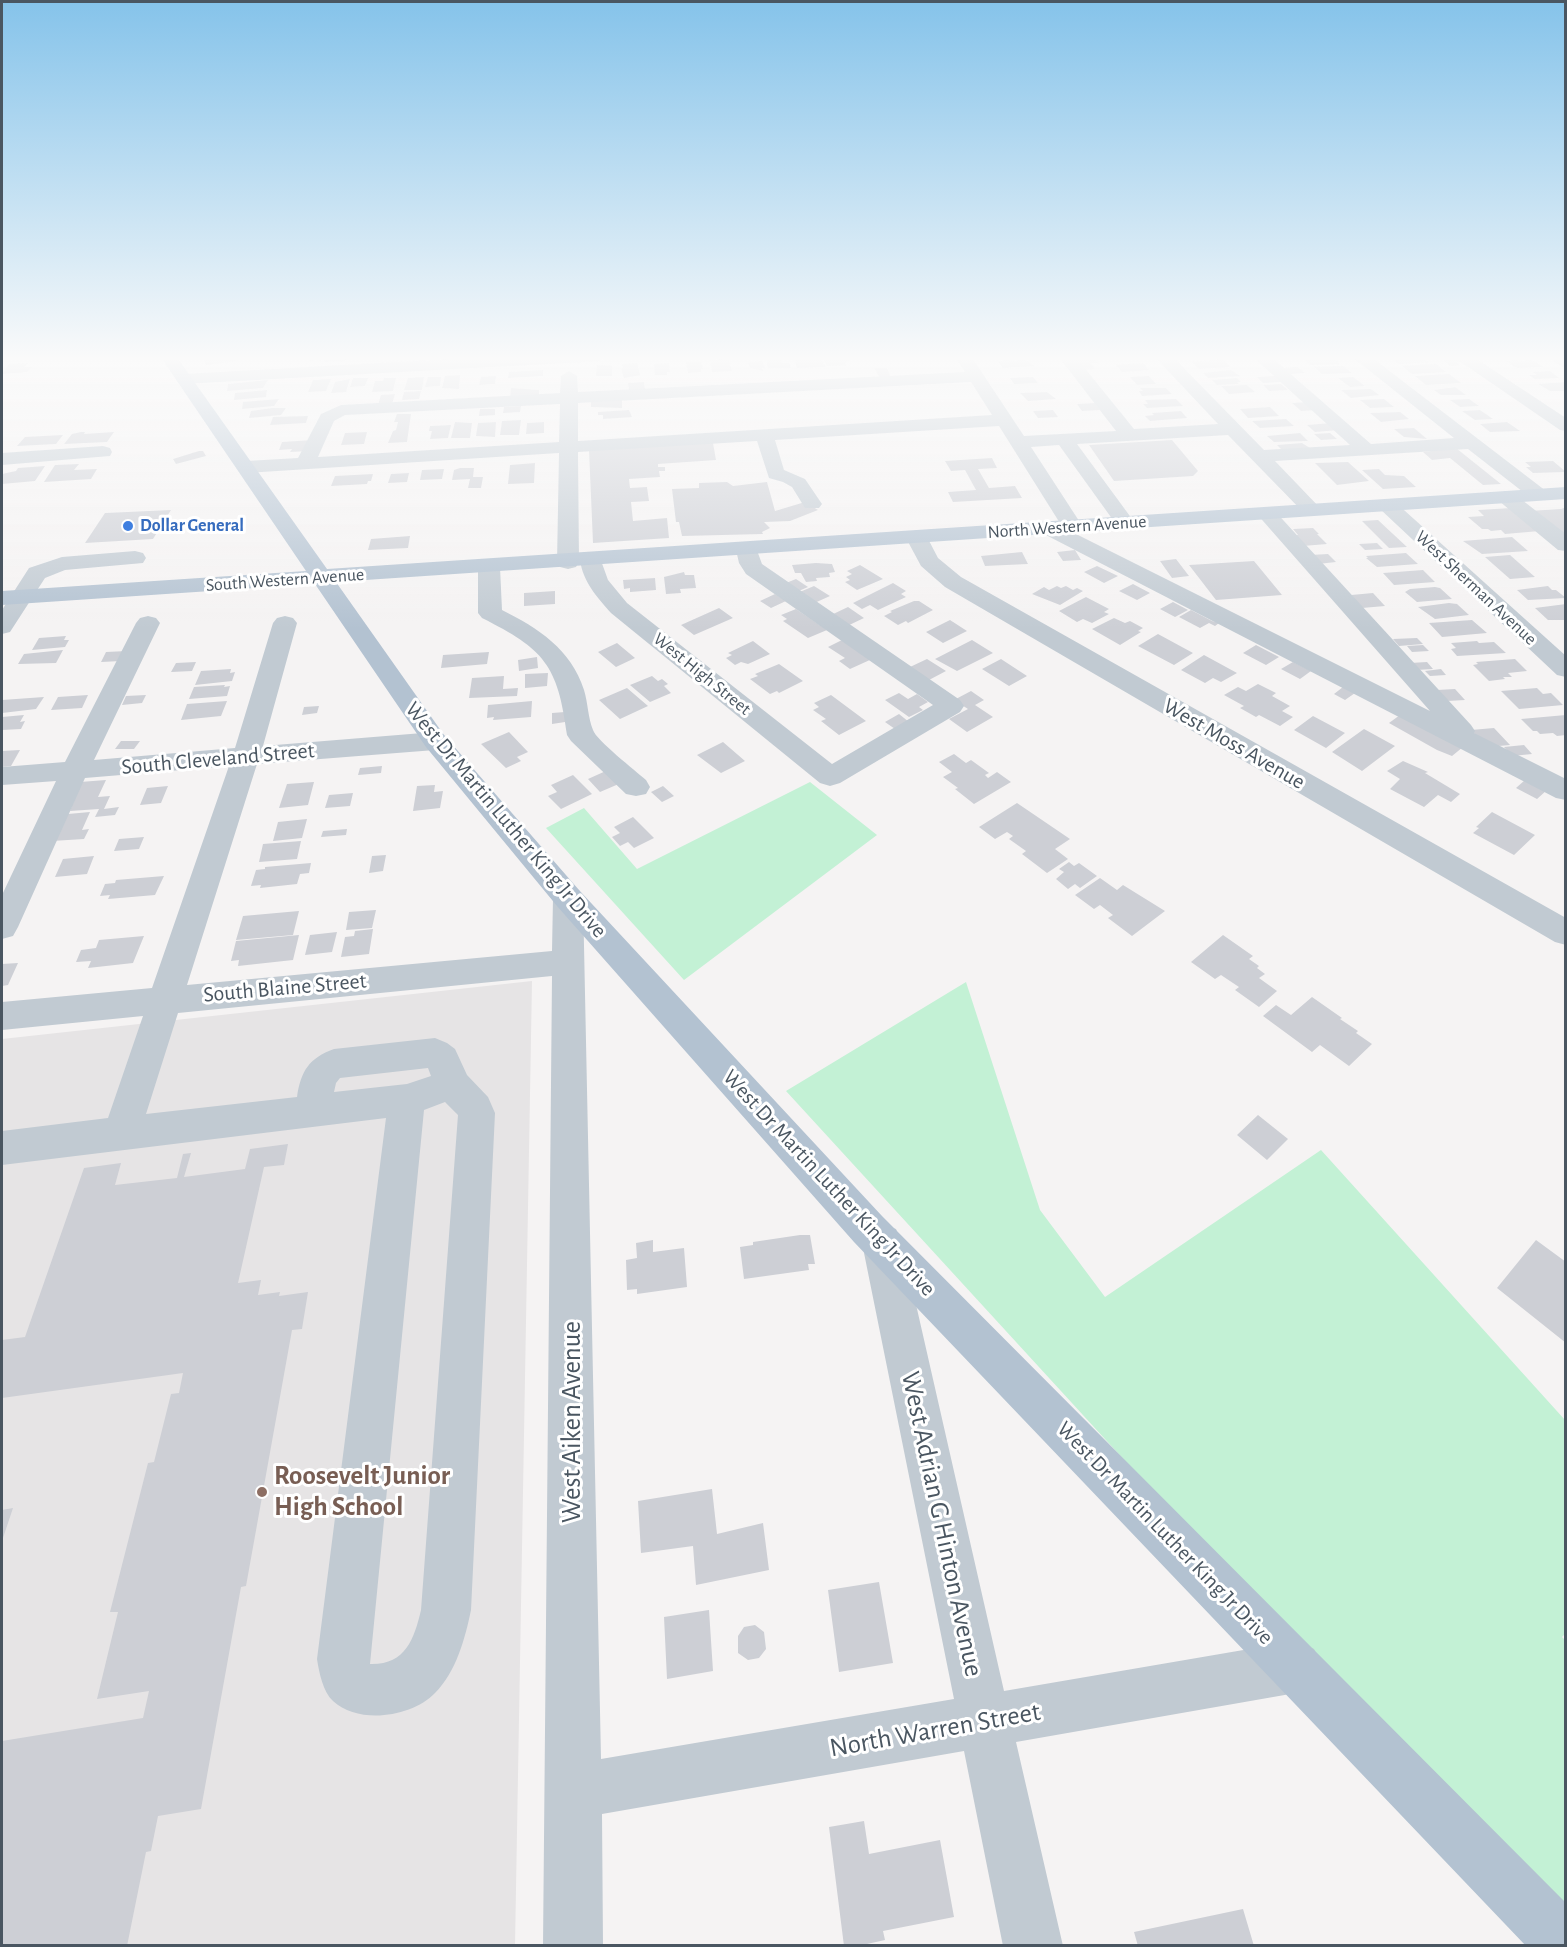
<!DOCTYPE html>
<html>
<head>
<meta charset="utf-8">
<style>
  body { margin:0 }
  #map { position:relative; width:1567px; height:1947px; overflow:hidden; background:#f5f3f3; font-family:"Alegreya Sans",sans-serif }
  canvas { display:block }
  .frame { position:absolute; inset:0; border:3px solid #4a5661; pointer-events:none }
</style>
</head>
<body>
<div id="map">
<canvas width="1567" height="1947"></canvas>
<div class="frame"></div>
</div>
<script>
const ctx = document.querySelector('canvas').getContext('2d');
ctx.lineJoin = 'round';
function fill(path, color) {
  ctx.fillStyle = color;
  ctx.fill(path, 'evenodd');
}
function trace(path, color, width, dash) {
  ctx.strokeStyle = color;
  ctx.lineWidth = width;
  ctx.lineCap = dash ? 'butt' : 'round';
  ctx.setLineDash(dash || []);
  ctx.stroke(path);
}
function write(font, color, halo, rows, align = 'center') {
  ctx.font = font + ' "Alegreya Sans",sans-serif';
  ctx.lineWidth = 6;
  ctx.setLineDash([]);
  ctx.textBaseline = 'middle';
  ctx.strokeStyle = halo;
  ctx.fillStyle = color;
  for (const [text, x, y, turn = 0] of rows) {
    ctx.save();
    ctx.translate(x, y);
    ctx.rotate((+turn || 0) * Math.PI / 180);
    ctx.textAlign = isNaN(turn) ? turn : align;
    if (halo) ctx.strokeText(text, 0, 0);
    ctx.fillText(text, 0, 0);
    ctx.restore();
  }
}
const education = new Path2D(`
  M532 981 515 1945H2V1039Z`);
const green = new Path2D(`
  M810 782 877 835 684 980 546 828 584 808 637 869Z
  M966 982 1040 1210 1105 1297 1321 1150 1565 1420 1566 1633 1562 1637 1566 1641 1565 1914 1181 1522 786 1091Z`);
const building = new Path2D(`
  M217 356H234L236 361 206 365 204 359Z
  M312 356H347L345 361 324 362V360L310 361Z
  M813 356 820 358 826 367 797 368 794 357Z
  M823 356H848L851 361H845L846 365 827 366Z
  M1396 356H1427L1430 359H1424L1429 362 1399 364 1390 357Z
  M1332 357 1340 364 1311 365 1303 359Z
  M1453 357 1461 362H1456L1460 365 1451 366 1441 358Z
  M1094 358 1098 363H1090L1095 369 1083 370 1073 359Z
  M728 359 732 371 712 372 710 360Z
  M766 359H780L782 363H789L791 368H768Z
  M1222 359 1230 367 1199 369 1192 362Z
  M1026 360 1034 366 1003 368 998 361Z
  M1532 360 1543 367 1517 368 1506 361Z
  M762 361 765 368H762L763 371 750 368 748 362Z
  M686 362H701L703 369H701V372L688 373Z
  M28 363 24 367H32L27 372 2 374 9 364Z
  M637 363 640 375 624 378 621 369 623 368 622 364Z
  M669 363 670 372H667V375H655L654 364Z
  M1143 363 1149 370 1122 372 1116 365Z
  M1436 364 1446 372 1412 374 1402 366Z
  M597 365 612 366V376H596Z
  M1343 366 1352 373 1322 374 1314 367Z
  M1298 367 1305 373 1290 374 1283 368Z
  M874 368H887L891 378H880Z
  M543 370V376L508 378 509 372Z
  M1231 370 1240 376 1208 378 1203 373Z
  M1550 371 1559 378 1535 379 1529 375H1537L1533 372Z
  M1449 374 1461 383 1426 385 1415 376Z
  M460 375 459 389 442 388 445 376Z
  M496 376 495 384 479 385 481 377Z
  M1149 376 1156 384 1137 385 1130 377Z
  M1275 376 1282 382 1263 383 1257 377Z
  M424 377 422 390H404L408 378Z
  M428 377H441L440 386 425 387Z
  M1033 377 1038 383 1014 384 1010 378Z
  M1353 377 1365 386 1350 387 1338 378Z
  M353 378H368L365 386 350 387Z
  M384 378H396L393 391 372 392 375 381H383Z
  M1237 378 1241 382H1237L1239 384 1217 385 1212 380Z
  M331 379 326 391 308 392 313 380Z
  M350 379 346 392 331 393 335 382Z
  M268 380 263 388 227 391 228 384Z
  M644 382 645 389 629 390 628 383Z
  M1566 382V391H1550L1538 384Z
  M1281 384 1288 390 1269 391 1263 385Z
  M1247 385 1255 392 1229 394 1221 386Z
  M1455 387 1466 395H1441L1434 390Z
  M511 388 539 390V398L510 399Z
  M1140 388H1166L1172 394 1142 396 1139 391H1143Z
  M1371 389 1379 395 1351 398 1341 390Z
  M267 390 266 397 234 400 235 393Z
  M421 391 419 399 402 400 404 392Z
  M1047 392 1056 399 1028 401 1020 393Z
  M395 394 392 404 378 405 381 395Z
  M279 399 274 406 242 409 243 402Z
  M622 399V408L591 407V401Z
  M1176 399 1183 406 1147 408 1143 404H1148L1145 400Z
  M1384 399 1394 407 1370 408 1360 400Z
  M1469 399 1479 406 1460 407 1450 400Z
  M1307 402 1316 410 1301 411 1292 403Z
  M1095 403 1100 410 1082 411 1077 404Z
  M521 406 520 412 503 413 504 407Z
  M1270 407 1279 416 1248 418 1240 409Z
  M272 408H286L281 415 249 418 251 411Z
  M480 409H495V415L479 416Z
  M629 410 632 417 603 419V415H598V412Z
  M1053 410 1058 417 1038 418 1033 411Z
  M1480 410 1493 419 1475 420 1462 411Z
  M1181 411 1187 418 1150 421 1145 416 1154 415 1152 413Z
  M1400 412 1409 419 1381 422 1370 413Z
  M397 414H411L407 442 388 443 393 431 396 430 398 422H394Z
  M308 416 306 423 270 425 273 417Z
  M1286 419 1294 426 1260 428 1252 421Z
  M521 420 519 435H500L502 421Z
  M455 422 472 423 470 438H451Z
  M496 422 495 437 476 436 478 423Z
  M544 422V433L526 434 527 423Z
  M1507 422 1520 431 1490 432 1480 424Z
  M1331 423 1339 430 1315 432 1307 425Z
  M451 425 448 438 430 439 432 431H429L430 426Z
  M1414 428 1427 439 1404 437 1394 429Z
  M81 432H85L84 434 114 432 107 442 64 444 72 434Z
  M367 432 364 444 341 445 345 433Z
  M1300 433 1308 441 1274 442 1267 436Z
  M1330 433 1337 439 1321 440 1314 434Z
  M63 435 56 444 17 446 25 437Z
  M313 440 308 451 290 452 292 449 279 450 282 442Z
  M1172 440 1198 471 1193 476 1114 481 1089 445Z
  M713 443 716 460 658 464V467H665V471H659L660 477 629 479 630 488 647 487 649 501 631 502 633 521 667 518 669 538 593 543 589 450Z
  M1302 443 1310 448 1284 452 1277 445Z
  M1456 448 1501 484 1483 485 1450 458 1432 460 1423 452Z
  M199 451H203L206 456 176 464 173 459Z
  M992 458 997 468 978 469 989 488 1015 486 1022 498 953 502 948 492 976 490 965 470 951 471 945 461Z
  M1553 461 1566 472 1533 473 1526 467H1531L1525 462Z
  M1348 462 1369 481 1337 485 1315 463Z
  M535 463 534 483 508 484 510 465Z
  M79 464 74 470 97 469 91 479 44 482 55 465Z
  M45 466 35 481 2 484V474L16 471 18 468Z
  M460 468H474L473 477H483L481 488H468L470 479 452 480 454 470Z
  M444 469 442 479 420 480 422 470Z
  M1379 469 1385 475 1404 476 1416 487 1383 489 1362 470Z
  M409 473 407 482 388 483 391 474Z
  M373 474 371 481H368L367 484 331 486 335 476Z
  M727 482 733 486 767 482 775 511 805 502 818 510 790 521 764 522 770 528 762 532 763 534 682 536 679 522H676L672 489 699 488V483Z
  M1566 507V540L1529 511 1561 509Z
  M1511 508 1540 531 1505 534 1501 530 1491 531 1488 529H1482L1468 517 1484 516 1478 510Z
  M171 510 153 539 85 543 105 513Z
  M1378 520 1407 547 1389 548 1362 521Z
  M1313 528 1319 534H1317L1327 544 1303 546 1293 535H1298L1293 529Z
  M410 536 408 548 368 550 371 539Z
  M1512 537 1528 551 1482 554 1463 541Z
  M1377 543 1383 549 1365 550 1359 544Z
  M1075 550 1081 560 1063 561 1057 552Z
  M1022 552 1028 564 985 566 981 556Z
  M1406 553 1418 564 1377 567 1366 558H1368L1366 556Z
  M1328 554 1336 562 1318 564 1310 555Z
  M1510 555 1535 577 1510 579 1485 557Z
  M1176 559 1189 576 1172 578 1160 561Z
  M1254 561 1282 595 1216 600 1189 565Z
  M816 563 832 564 835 572 829 573 830 577 816 578 817 581 806 582 801 573H795L792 565Z
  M860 565 883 579 857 590 845 582 850 580 846 577 852 574 847 571Z
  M1097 566 1118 576 1104 583 1084 572Z
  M1423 570 1435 582 1394 585 1383 573Z
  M684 572 685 575H694L696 588 680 589 681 593 666 594 664 577Z
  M655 578 656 590 630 592V588L624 589 623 580Z
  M796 579 808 587 794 593 781 585Z
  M893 583 906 591 901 594 906 597 878 610 870 605 862 609 853 603Z
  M1133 584 1150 593 1137 600 1119 591Z
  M814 586 830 596 810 605 795 594Z
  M1057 586 1061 588 1066 586 1073 590 1077 588 1083 591 1060 605 1032 594 1044 587 1049 590Z
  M1548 586 1552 590H1556L1566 598 1528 600 1517 590Z
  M1435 587 1440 588 1452 599 1417 602 1405 592 1410 589Z
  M555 591V604L524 606V593Z
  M1373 593 1385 606 1362 608 1351 595Z
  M775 594 786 601 771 608 760 601Z
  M1086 597 1109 609 1104 612 1109 614 1092 623 1083 619 1077 622 1059 611Z
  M914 601H919L933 610 908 623 906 621 898 625 884 616 892 612 890 611Z
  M1173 602 1188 610 1175 617 1160 609Z
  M1449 603 1457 604 1469 615 1435 619 1418 607Z
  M1566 604V620H1548L1535 608Z
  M848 607 864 618 845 627 829 616Z
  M719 608 733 618 694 635 681 625Z
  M796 609 827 630 808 638 783 621 787 619 781 615Z
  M1191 610 1212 621 1219 623 1215 626 1209 623 1200 628 1179 617Z
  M1114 618 1125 623 1130 621 1143 628 1138 631 1141 632 1120 645 1092 629Z
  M950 620 967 631 943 643 926 632Z
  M1472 620 1487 633 1442 637 1429 623Z
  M1158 634 1193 653 1174 665 1138 646Z
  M66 636 64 640H69L65 647 32 650 39 638Z
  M1417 638 1423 644 1399 646 1393 639Z
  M844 639 872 659 850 669 839 661 845 658 828 647Z
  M972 640 993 653 957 671 935 659Z
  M753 641 770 654 748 664 741 662 735 665 726 658 732 655 728 653Z
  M1477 641 1479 643 1494 642 1506 653 1457 656 1451 649 1456 648 1451 643Z
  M617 643 635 658 616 667 598 652Z
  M1256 645 1279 657 1266 665 1243 653Z
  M1423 645 1429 651 1412 652 1407 646Z
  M63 650 56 663 18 664 24 654Z
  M127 651 121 661 101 662 106 652Z
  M489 652 487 664 441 668 443 655Z
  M1204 655 1237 673 1221 682 1213 678 1205 683 1181 670Z
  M537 657 538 668 519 671 518 660Z
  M927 659 946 671 929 680 910 667Z
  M1001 659 1027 676 1009 686 982 669Z
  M1515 659 1527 671 1508 673 1512 677H1503L1505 679 1489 681 1473 665 1478 664 1476 662Z
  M196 662 192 671 171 672 176 663Z
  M1293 662 1311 671 1300 679 1281 669Z
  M1427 662 1433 669 1416 670 1410 663Z
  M779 664 803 681 779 693 777 691 770 694 750 679 758 676 755 674Z
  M231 669 230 673 235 672 232 681 195 685 201 671Z
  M1441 669 1446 675 1430 676 1425 671Z
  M548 673 547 686 525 688V674Z
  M504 676 503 689 518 688 517 696 469 698 472 678Z
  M652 676 658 681 662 679 668 684 664 686 671 693 650 702 630 685Z
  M1258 684 1276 693 1272 696 1290 706 1282 711 1293 717 1280 726 1259 715 1256 717 1240 708 1244 706 1224 695 1238 687 1246 691Z
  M225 685 224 687 230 686 227 696 189 699 194 687Z
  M1343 687 1355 693 1345 700 1334 694Z
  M627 688 648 706 620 719 599 700Z
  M1537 688 1543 694 1551 693 1563 705 1519 709 1501 691Z
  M1455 689 1465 700 1447 701 1437 690Z
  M971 691 984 700 975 705 993 717 967 732 949 719 968 709 954 700Z
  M899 693 908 699 917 694 928 702 919 707 923 710 909 717 885 700Z
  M88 695 82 708 51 710 58 697Z
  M146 695 142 703 122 705 126 696Z
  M831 695 866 721 839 735 821 721 826 719 813 710 819 707 814 703Z
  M44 697 36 709 2 713V700Z
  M227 701 221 716 181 720 187 704Z
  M532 701 531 717 493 720 494 717 487 718 488 705Z
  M319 706 317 713 302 715 304 707Z
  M565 712V722L552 724V713Z
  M899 714 909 722 895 729 885 722Z
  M24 715 20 722 25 721 21 729 2 730V717Z
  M1400 715 1463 747 1452 756 1437 750 1389 723Z
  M1566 715V735L1557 736 1553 733 1540 734 1537 731H1533L1521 719Z
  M1313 716 1345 733 1326 748 1294 730Z
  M1494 728 1510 745 1487 747 1471 730Z
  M1364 729 1395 746 1362 771 1332 752Z
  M509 732 528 752 517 757 521 761 506 768 481 744Z
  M121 741H140L134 749H115Z
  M723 742 745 761 721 773 697 755Z
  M1524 745 1532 754 1512 756 1504 747Z
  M20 750 11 766 2 767V751Z
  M954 754 966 763 971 760 989 773 985 775 988 778 997 772 1011 782 974 804 955 789 958 788 943 777 952 772 939 762Z
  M1403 761 1428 772 1425 773 1460 794 1451 802 1438 795 1424 807 1390 789 1400 779 1387 771Z
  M382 766 381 773 358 775 360 768Z
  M608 770 621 783 600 792 588 779Z
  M573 775 592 794 561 809 548 796 557 792 551 785Z
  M106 780 98 797 110 796 104 809 119 807 115 815 95 817 99 809 70 811 80 782Z
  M1525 780 1547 790 1537 799 1516 788Z
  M314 782 308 805 279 808 287 784Z
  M435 785 434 792 443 791 440 808 413 811 417 786Z
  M168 786 161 803 140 805 147 788Z
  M663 786 674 796 662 802 651 792Z
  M353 793 350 806 325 808 329 795Z
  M1017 803 1070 839 1055 849 1068 859 1047 873 1022 854 1026 851 1009 839 1013 836 1007 832 995 839 979 827Z
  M90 812 82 830 89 829 84 839 52 841 68 814Z
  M1492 812 1535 835 1514 855 1473 833 1479 828 1476 827Z
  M633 817 654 838 634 848 628 842 620 846 612 837 620 833 614 827Z
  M307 819 302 838 273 841 278 822Z
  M347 829 346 835 321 837 323 831Z
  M144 837 139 849 114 851 119 839Z
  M301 841 297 859 259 862 263 844Z
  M386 855 383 871 369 873 372 856Z
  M94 856 87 874 55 877 63 859Z
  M1069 862 1074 866 1079 863 1097 876 1080 888 1075 884 1068 889 1056 879 1064 872 1059 869Z
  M311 863 309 873 300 874 297 884 260 888 261 885 251 886 256 870 265 869V867Z
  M164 876 155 895 108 899 110 895 100 896 105 884 115 883 116 880Z
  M1100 878 1117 890 1123 885 1165 911 1132 936 1108 918 1113 915 1100 905 1094 909 1075 895Z
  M376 910 372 928 346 930 349 912Z
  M299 911 293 935 236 940 243 916Z
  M373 929 369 954 341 957 345 937 354 936 355 931Z
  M337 932 332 952 305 955 310 935Z
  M299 935 293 960 238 966 239 960 231 961 236 941Z
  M1223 935 1253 956 1249 959 1259 966 1257 968 1265 974 1259 978 1277 991 1259 1007 1235 990 1239 987 1221 975 1215 979 1191 962Z
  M144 936 133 963 88 968 91 961 76 962 81 950 96 948 99 940Z
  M18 963 8 985 2 986V964Z
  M1312 997 1342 1018 1340 1019 1358 1031 1356 1033 1372 1044 1349 1066 1320 1045 1312 1052 1263 1016 1276 1005 1291 1015Z
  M1258 1115 1288 1139 1267 1160 1237 1135Z
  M288 1144 284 1165 264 1167 238 1283 261 1280 258 1295 280 1292 279 1296 308 1292 302 1329 292 1330 246 1586 241 1587 201 1809 158 1816 151 1851 146 1852 127 1946H2V1741L143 1718 149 1691 97 1699 118 1612H110L148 1463 154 1462 171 1394 179 1393 183 1373 2 1398V1340L25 1337 84 1168 121 1163 115 1185 177 1178 183 1154 191 1153 184 1177 245 1169 250 1149Z
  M800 1235H810L815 1264H808L809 1270 744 1279 740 1247 753 1245V1242Z
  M653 1240V1252L684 1248 687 1287 637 1294V1289L627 1290 626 1260 637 1258 636 1243Z
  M1536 1240 1566 1262V1343L1497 1288Z
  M712 1489 717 1534 763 1523 769 1570 696 1585 693 1546 641 1553 638 1501Z
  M13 1508 2 1541V1510Z
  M879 1582 893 1663 839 1672 828 1590Z
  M709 1610 713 1671 667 1679 664 1617Z
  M755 1625 764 1632 766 1649 759 1658 748 1660 738 1653V1636L744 1627Z
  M864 1821 869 1854 940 1840 954 1917 883 1931 885 1940 858 1946H844L829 1827Z
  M1243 1909 1254 1946H1138L1134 1932Z`);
const minor = new Path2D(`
  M505 356H608L600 361 184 384 178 383 176 379 178 375 184 374Z
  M957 356H971L1024 436 1116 431 1058 356H1075L1134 429 1218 424 1154 356H1172L1264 450 1350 445 1252 356H1270L1371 444 1454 438 1351 356H1370L1546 491 1549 495 1546 499H1532L1468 449 1275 461 1322 510 1319 514 1312 516 1305 514 1228 435 1077 444 1135 523 1132 527 1125 529 1118 527 1059 445 1031 447 1083 527 1080 531 1074 533 1430 711 1256 513 1259 509 1266 507 1273 509 1471 725 1475 731 1474 733 1566 779V800L1556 798 1042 533 1038 529 1042 525 1049 523 1063 528 999 426 775 440 784 470 805 479 822 504 819 508H805L792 487 783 482 769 478 757 441 578 452 579 562 576 567 568 569 560 567 557 562 559 453 246 473 239 471 236 467 239 463 246 461 298 458 321 414 341 405 560 393 561 376 569 371 577 376 578 392 965 372 956 358ZM971 382 992 415 578 441V403ZM560 404 559 442 318 457 334 421 345 415Z
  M1452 356H1472L1566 418V431L1560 430Z
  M1545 356 1566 357V369Z
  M103 446 110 448 112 452 110 456 2 465V453Z
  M1506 491 1513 493 1566 534V551L1558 550 1499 501 1496 497 1499 493Z
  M1387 499 1394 501 1566 656V677L1557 675 1380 509 1377 505 1380 501Z
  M917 532 925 533 938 558 961 577 1566 918V945L1555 942 945 587 921 566 906 538 909 533Z
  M747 544 755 545 762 564 960 700 964 706 960 712 840 783 830 786 820 783 611 613C597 597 583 582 580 560L583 555 591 553 599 555 608 580 627 603 832 764 933 705 746 574 739 563 736 550 739 545Z
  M135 551 143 553 146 558 143 563 65 570 45 578 10 632 2 634V610L29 568 62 557Z
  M489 560 497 562 500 567 502 610C538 628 571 649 584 690 588 703 588 718 593 730 596 740 636 771 646 780L650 787 646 794 636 796 626 794 571 741 567 735C558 665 544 649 482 618L478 613V567L481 562Z
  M148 616 156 618 160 623 94 760 235 748 273 623 277 618 285 616 293 618 297 623 263 746 435 732 444 735 448 741 444 747 435 750 257 764 187 985 552 951 553 898 557 890 568 887 579 890 583 898 601 1759 954 1699 862 1243 868 1229 882 1224 896 1229 902 1243 1004 1691 1296 1641 1314 1649 1322 1667 1314 1685 1296 1693 1016 1742 1063 1946H1003L964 1751 602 1814 603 1946H543L552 976 178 1013 146 1114 297 1097C301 1071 309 1058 334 1049L435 1038 447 1043 455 1049 467 1075 488 1097 495 1113 471 1610C465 1639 456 1672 435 1693 412 1717 359 1725 333 1701 323 1692 319 1672 317 1659L386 1118 2 1165V1131L108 1118 143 1016 2 1030V1002L152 988 229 766 85 778 18 927 13 936 2 939V895L56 781 2 785V767L65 762 136 623 140 618ZM428 1068 431 1076 407 1084 334 1092 336 1083 340 1078ZM445 1102 458 1115 421 1610C414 1640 405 1665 370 1664L424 1110Z`);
const major = new Path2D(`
  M160 356H176L327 569 1566 487V499L336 582 444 735 579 890 882 1216 1566 1903V1946H1526L854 1242 557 906 426 747 315 584 2 605V591L306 571Z`);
const markers = [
  [128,526,6,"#3f7fe0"],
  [262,1492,6,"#8d6e63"]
];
const farShopnames = [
  ["Dollar General",140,526]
];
const farStreetnames = [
  ["North Western Avenue",1067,527,-4],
  ["South Western Avenue",285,580,-4],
  ["West Sherman Avenue",1476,588,43],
  ["West High Street",702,674,39]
];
const streetNames = [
  ["West Moss Avenue",1234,744,30],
  ["South Cleveland Street",218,759,-5],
  ["West Dr Martin Luther King Jr Drive",506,820,50],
  ["South Blaine Street",285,988,-5],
  ["West Dr Martin Luther King Jr Drive",829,1183,47],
  ["West Dr Martin Luther King Jr Drive",1165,1533,46]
];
const nearStreetnames = [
  ["West Aiken Avenue",572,1422,-90],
  ["West Adrian G Hinton Avenue",942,1524,78],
  ["North Warren Street",935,1730,-10]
];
const nearEducationnames = [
  ["Roosevelt Junior",274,1476],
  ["High School",274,1507]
];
fill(education, '#e6e4e5');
fill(green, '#c3f1d5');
fill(building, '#cdcfd5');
fill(minor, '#c1cad2');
fill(major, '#b3c2d1');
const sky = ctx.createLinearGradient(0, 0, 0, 629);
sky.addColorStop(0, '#85c3ea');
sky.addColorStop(0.57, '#fafafa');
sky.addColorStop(1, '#fafafa00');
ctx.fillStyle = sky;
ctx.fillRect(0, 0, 1567, 629);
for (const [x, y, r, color] of markers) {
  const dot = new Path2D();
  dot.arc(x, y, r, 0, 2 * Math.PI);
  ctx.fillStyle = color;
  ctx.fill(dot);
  trace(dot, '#fff', 2);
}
write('bold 18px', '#366cbe', '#fff', farShopnames, 'left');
write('18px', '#4a5661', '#fff', farStreetnames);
write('22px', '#4a5661', '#fff', streetNames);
write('27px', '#4a5661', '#fff', nearStreetnames);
write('bold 27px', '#785e54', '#fff', nearEducationnames, 'left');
</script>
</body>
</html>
